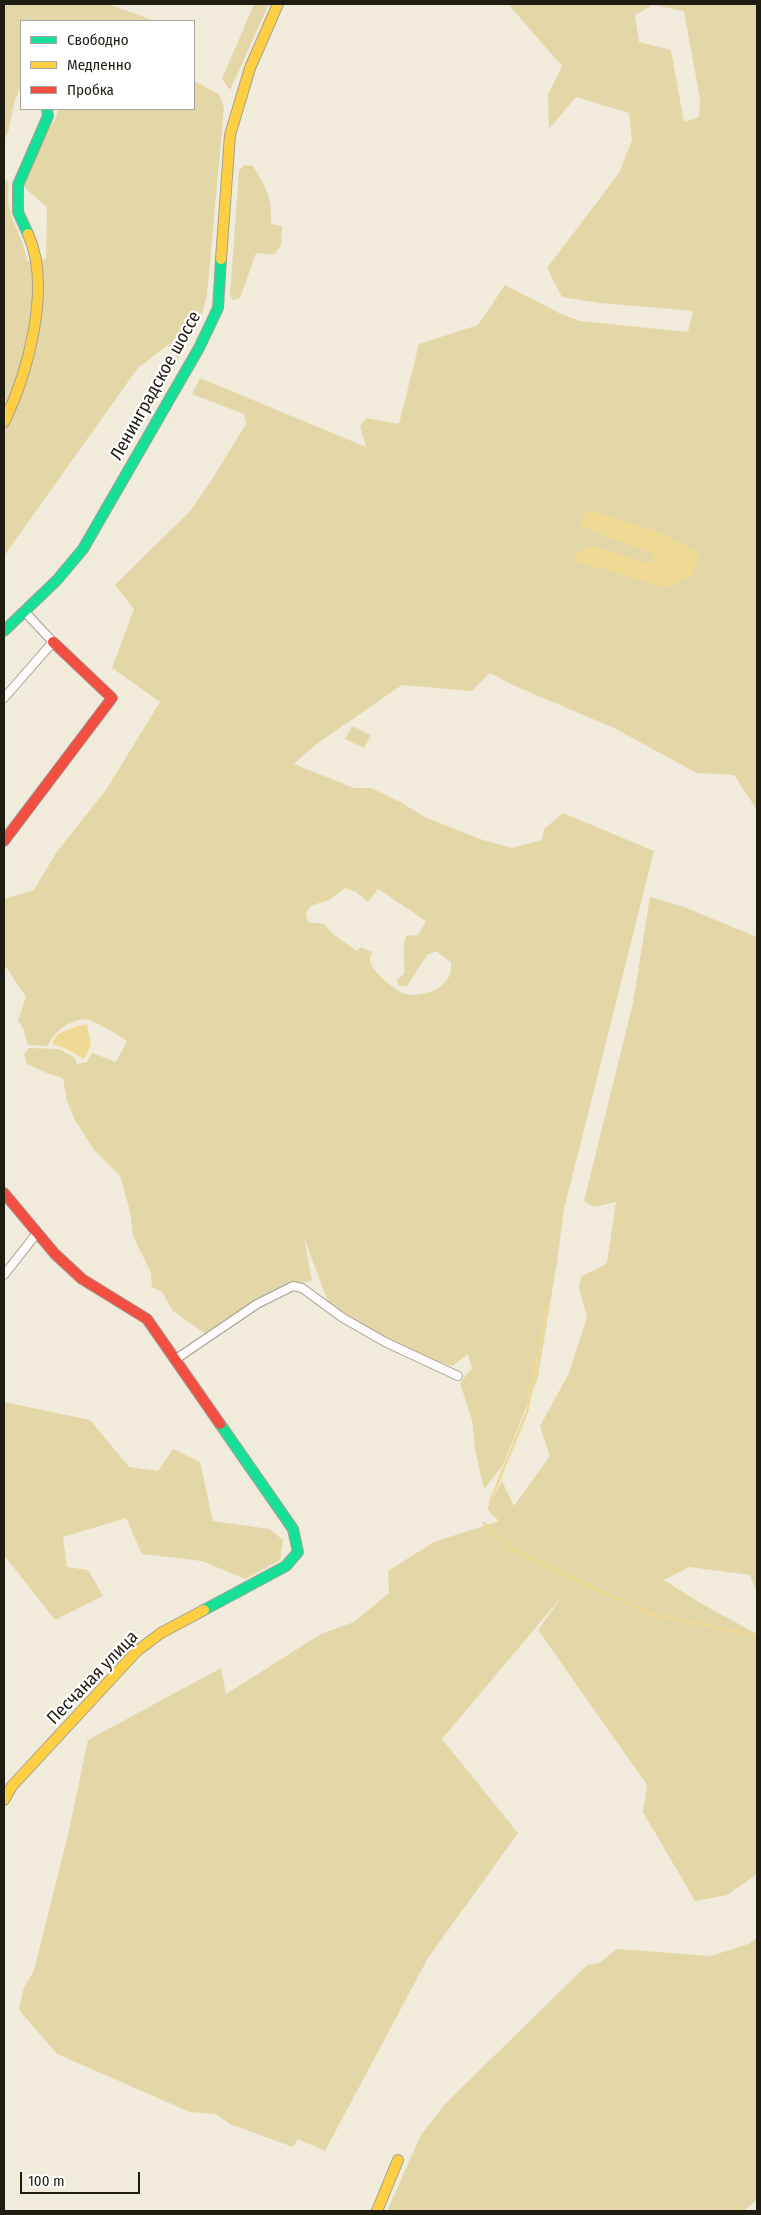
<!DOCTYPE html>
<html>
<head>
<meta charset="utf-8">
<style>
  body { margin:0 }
  #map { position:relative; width:761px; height:2215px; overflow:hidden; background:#f0ebdb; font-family:"Fira Sans Condensed",sans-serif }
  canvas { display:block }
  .frame { position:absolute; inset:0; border:5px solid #1f1c12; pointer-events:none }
  .legend { position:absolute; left:20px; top:20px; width:175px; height:90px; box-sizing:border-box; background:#fff; border:1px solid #a5a4a0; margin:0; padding:6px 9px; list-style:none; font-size:15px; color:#1f1c12 }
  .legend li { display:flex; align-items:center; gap:10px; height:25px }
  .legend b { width:25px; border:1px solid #a5a4a0 }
  .scale { position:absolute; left:20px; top:2172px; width:120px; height:22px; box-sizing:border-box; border:2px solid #1f1c12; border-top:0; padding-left:6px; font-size:15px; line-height:18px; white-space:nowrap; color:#1f1c12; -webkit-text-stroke:4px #fff; paint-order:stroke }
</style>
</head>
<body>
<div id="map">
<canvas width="761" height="2215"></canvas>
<div class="frame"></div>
<ul class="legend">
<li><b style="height:6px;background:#16e098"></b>Свободно</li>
<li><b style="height:6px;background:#ffcf43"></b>Медленно</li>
<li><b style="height:6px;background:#f24e42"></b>Пробка</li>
</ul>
<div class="scale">100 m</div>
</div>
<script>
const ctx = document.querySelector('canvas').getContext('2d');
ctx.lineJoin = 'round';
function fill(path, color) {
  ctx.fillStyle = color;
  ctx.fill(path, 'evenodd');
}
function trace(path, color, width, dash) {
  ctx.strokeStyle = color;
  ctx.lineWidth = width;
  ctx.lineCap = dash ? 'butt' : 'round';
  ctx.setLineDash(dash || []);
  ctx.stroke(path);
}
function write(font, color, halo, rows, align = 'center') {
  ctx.font = font + ' "Fira Sans Condensed",sans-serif';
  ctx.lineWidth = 4.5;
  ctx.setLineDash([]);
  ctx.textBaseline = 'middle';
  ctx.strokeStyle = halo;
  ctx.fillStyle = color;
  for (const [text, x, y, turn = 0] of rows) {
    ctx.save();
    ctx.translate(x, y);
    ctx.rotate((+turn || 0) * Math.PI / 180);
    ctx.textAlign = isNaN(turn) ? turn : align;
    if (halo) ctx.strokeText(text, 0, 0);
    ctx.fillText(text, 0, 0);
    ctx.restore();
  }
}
const green = new Path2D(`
  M4 4H108L155 21H21V86L14 103 8 133 4 139Z
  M254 4H269L230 90 222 79Z
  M508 4H757V810L734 775 697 773 614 728 515 686 490 673 472 691 402 685 315 745 294 764 354 788H371L400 802 427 818 480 839 512 848 542 840 544 829 563 813 654 851 564 1209 557 1262 538 1377 503 1465 484 1489 475 1450 472 1420 460 1383 472 1368 468 1354 452 1366 404 1350 330 1307 304 1238 312 1281 283 1286 210 1337 173 1311 162 1292 152 1287 151 1273 133 1236 130 1211 120 1176 94 1150 75 1120 67 1101 63 1078 49 1074 27 1064 24 1055 29 1048 59 1049 74 1057 77 1064 87 1062 92 1053 116 1062 127 1041C117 1035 99 1023 89 1020 73 1017 53 1032 48 1046L28 1045 23 1028 18 1020 26 997 4 964V899L34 890 56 853 106 790 160 702 112 668 134 609 115 585 190 511 211 481 246 424 244 414 192 394 200 378 366 447 360 426 366 418 399 424 419 344 478 325 505 285 561 314 580 321 688 332 693 311 600 303 562 297 547 268 619 173 632 140 629 113 576 97 549 129 548 95 562 66ZM653 5 684 11 700 99 699 117 684 122 671 50 639 42 635 15ZM345 888 356 892 368 902 378 889 426 921 418 935 406 936C402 946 405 962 404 974L397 979 399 986H407L427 955 436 951 451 962C451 966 451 971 450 974 446 989 420 998 406 994 396 992 370 970 370 960 370 959 372 953 372 952L361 947 357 951 334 935 324 924 308 922 306 913 310 906 329 900Z
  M194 81 219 94 224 108 207 295 202 315 178 360 169 344 137 369 4 556V177L9 185C4 218 23 231 27 261L46 259 47 207 24 187 37 147 56 118 58 109H194Z
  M244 165 253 166C267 190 272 195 271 224L282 226 281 245 274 255 256 253 240 298 233 300 230 296 239 170Z
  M352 726 371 735 364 748 345 739Z
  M650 897 684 907 757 937V1594L750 1575 689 1567 664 1580 702 1604 757 1634V1874L727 1895 695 1901 643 1812 647 1785 538 1630 564 1594 442 1739 518 1833 428 1958 325 2151 298 2139 293 2147 230 2124 216 2114 190 2112 57 2054 19 2010 23 1990 34 1970 68 1835 88 1740 221 1668 226 1694 321 1634 354 1622 389 1593 388 1571 434 1542 499 1521 487 1509 502 1481 514 1506 550 1456 540 1426 569 1373 587 1317 579 1288 581 1277 607 1263 616 1202 594 1207 584 1201 633 1003Z
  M4 1402 90 1420 129 1467 158 1471 173 1449 200 1462 213 1521 269 1529 283 1540 280 1560 245 1579 202 1561 142 1554 126 1518 63 1537 67 1567 88 1570 103 1596 55 1620 4 1555Z
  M757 1938V2199L744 2211H387L421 2135 446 2103 587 1965 599 1963 617 1949 711 1956 748 1944Z`);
const water = new Path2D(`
  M588 510 653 530 696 551 699 559 692 575 667 588 575 561 577 553 592 546 647 563 653 562 654 557 652 553 584 528 580 525 583 514Z
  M87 1024 91 1045 84 1059 67 1049 53 1044C53 1031 76 1027 87 1024Z`);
const stream = new Path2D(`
  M490 1502 527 1412 548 1305
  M484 1523 511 1549 650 1614 757 1636`);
const street = new Path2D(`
  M4 698 53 642 24 611
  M4 1275 37 1233
  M176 1359 257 1304 293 1286 302 1288 343 1318 385 1342 458 1376`);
const fast = new Path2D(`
  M28 234 18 212V185L48 116 47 109
  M4 631 57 580 83 549 199 348 218 308 221 259
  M204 1610 286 1566 298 1552 293 1529 220 1424`);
const slow = new Path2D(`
  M221 259 230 135 250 68 278 4
  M4 422C28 373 52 286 28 234
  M4 1800 12 1786 137 1651 161 1633 204 1610
  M377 2211 398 2160`);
const jam = new Path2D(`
  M4 841 112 698 53 642
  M4 1193 55 1254 82 1279 147 1319 220 1424`);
const streetNames = [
  ["Ленинградское шоссе",156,386,-61],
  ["Песчаная улица",93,1678,-46]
];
fill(green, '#e4d7a7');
fill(water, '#eeda94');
trace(stream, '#eeda94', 2.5);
trace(street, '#a4a094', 10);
trace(fast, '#a4a094', 12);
trace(slow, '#a4a094', 12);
trace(jam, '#a4a094', 12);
trace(street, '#fdfcfa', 8);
trace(fast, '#16e098', 10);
trace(slow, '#ffcf43', 10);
trace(jam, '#f24e42', 10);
write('18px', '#1f1c12', '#fff', streetNames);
</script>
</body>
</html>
